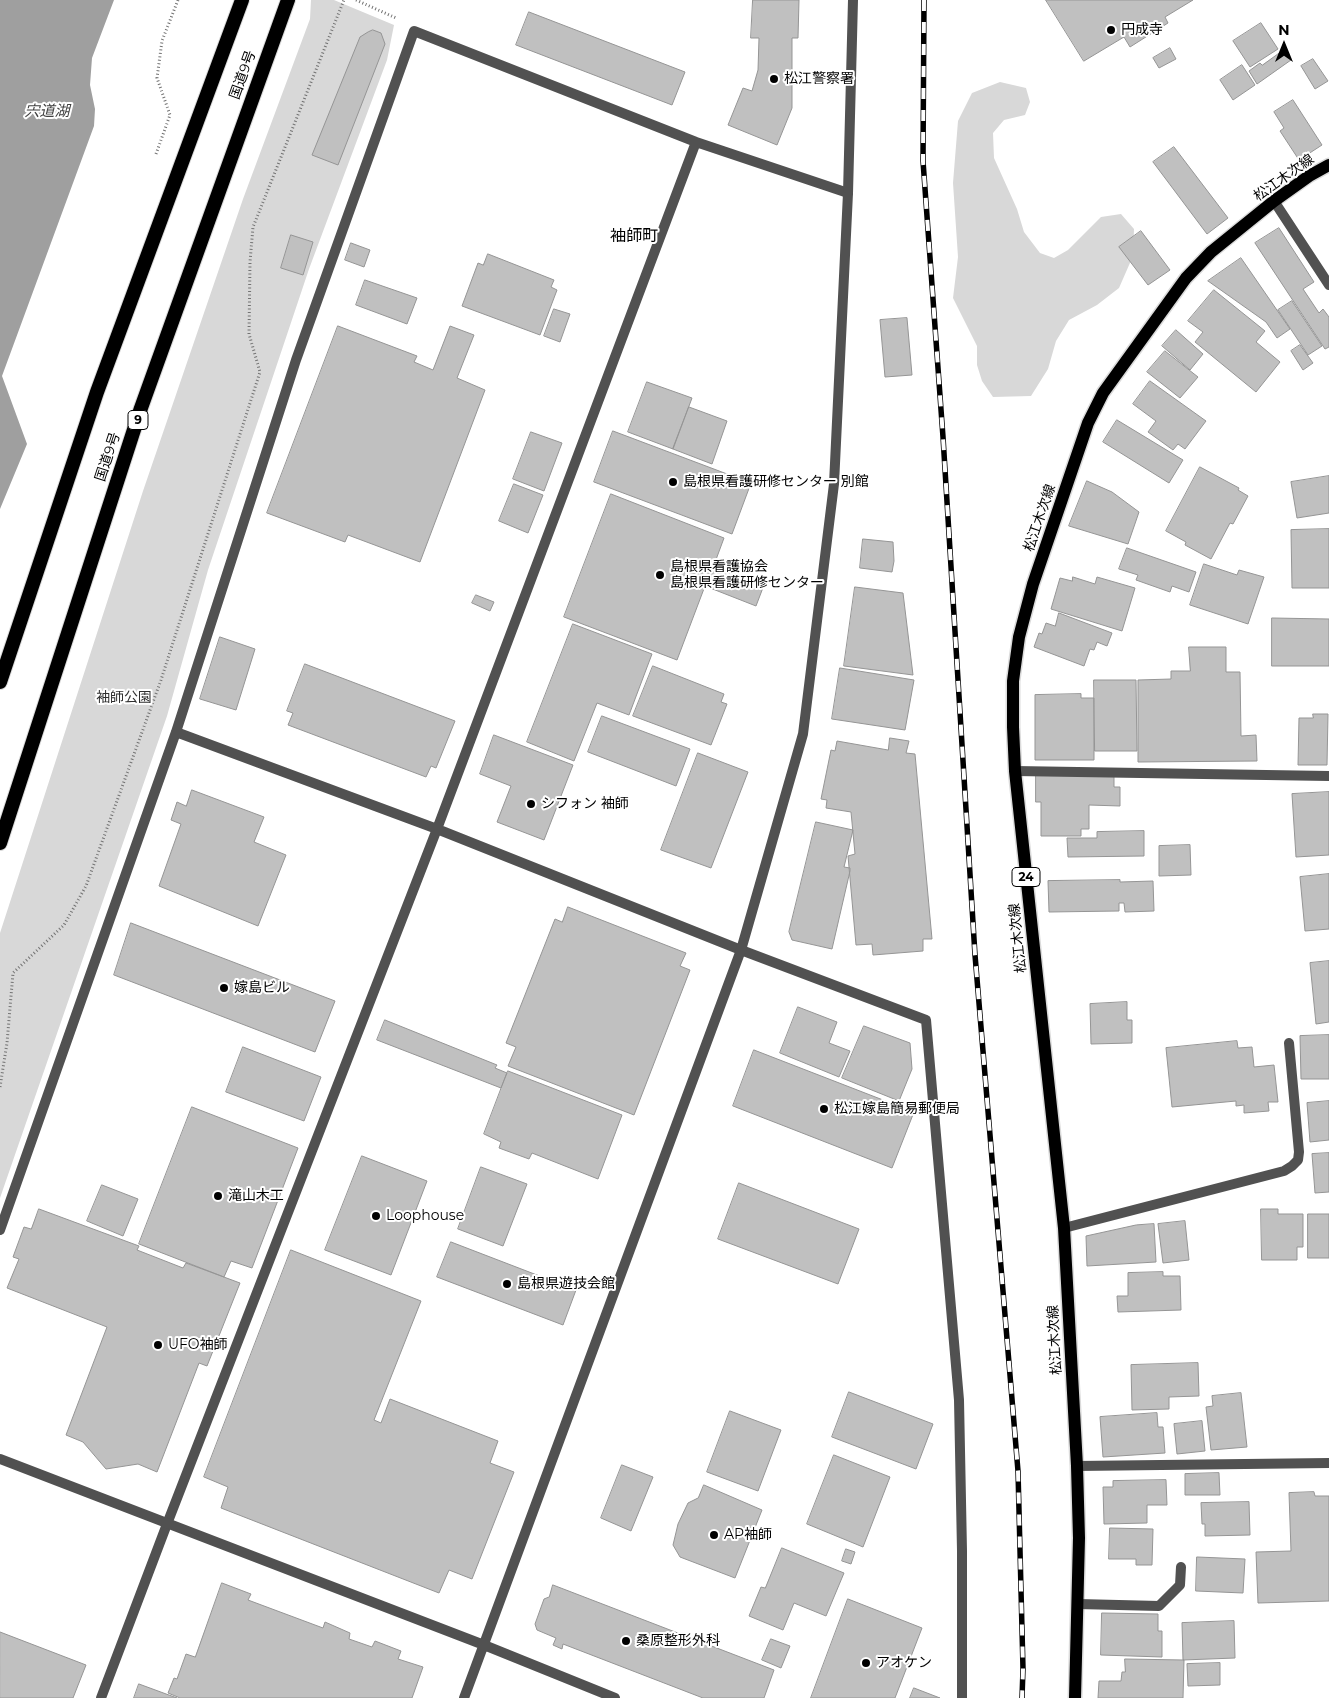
<!DOCTYPE html>
<html>
<head>
<meta charset="utf-8">
<style>
  body { margin:0 }
  #map { position:relative; width:1329px; height:1698px; overflow:hidden; background:#fff; font-family:Montserrat,sans-serif }
  canvas { display:block }
  .north { position:absolute; left:1259px; top:20px; width:50px; height:50px; -webkit-text-stroke:4px #fff; paint-order:stroke; rotate:0deg; font-size:14px; font-weight:700; line-height:20px; text-align:center; color:#000 }
  .north::after { content:''; display:block; margin:auto; width:18px; height:22px; background:#000; clip-path:polygon(50% 0,100% 100%,50% 72%,0 100%) }
</style>
</head>
<body>
<div id="map">
<canvas width="1329" height="1698"></canvas>
<div class="north">N</div>
</div>
<script>
const ctx = document.querySelector('canvas').getContext('2d');
ctx.lineJoin = 'round';
function fill(path, color) {
  ctx.fillStyle = color;
  ctx.fill(path, 'evenodd');
}
function trace(path, color, width, dash) {
  ctx.strokeStyle = color;
  ctx.lineWidth = width;
  ctx.lineCap = dash ? 'butt' : 'round';
  ctx.setLineDash(dash || []);
  ctx.stroke(path);
}
function write(font, color, halo, rows, align = 'center') {
  ctx.font = font + ' Montserrat,"Noto Sans JP",sans-serif';
  ctx.lineWidth = 4;
  ctx.setLineDash([]);
  ctx.textBaseline = 'middle';
  ctx.strokeStyle = halo;
  ctx.fillStyle = color;
  for (const [text, x, y, turn = 0] of rows) {
    ctx.save();
    ctx.translate(x, y);
    ctx.rotate((+turn || 0) * Math.PI / 180);
    ctx.textAlign = isNaN(turn) ? turn : align;
    if (halo) ctx.strokeText(text, 0, 0);
    ctx.fillText(text, 0, 0);
    ctx.restore();
  }
}
const green = new Path2D(`
  M311 0H334L394 25 387 60 309 269 208 570 167 716 0 1198V933L143 491 243 199 310 19Z
  M1000 82 1026 88 1030 102 1025 115 1004 120 993 133 994 158 1017 209 1024 232 1040 253 1054 258 1068 250 1101 217 1121 214 1134 229 1133 256 1119 288 1097 305 1069 320 1056 341 1048 369 1031 396 993 397 982 381 977 365V346L953 298 958 257 953 183 958 121 972 93Z`);
const water = new Path2D(`
  M0 0H114L92 58 90 85 95 109 94 126 2 376 27 444 0 509Z`);
const building = new Path2D(`
  M753 0H799L798 38H792V108L777 145 728 125 743 88 752 91 758 70 759 38H751Z
  M1046 0H1193L1165 17 1168 23 1130 47 1124 37 1084 61Z
  M529 12 685 72 672 105 516 45Z
  M1261 23 1278 49 1250 67 1233 41Z
  M373 30 381 33 385 44 338 165 312 155 360 37 368 32Z
  M1170 48 1176 59 1159 68 1153 58Z
  M1284 50 1291 60 1257 84 1249 71 1260 63 1262 65Z
  M1313 59 1328 81 1315 89 1301 66Z
  M1242 65 1255 85 1233 100 1220 80Z
  M1293 100 1322 145 1299 160 1280 131 1284 128 1274 112Z
  M1174 147 1228 218 1207 234 1153 162Z
  M1279 228 1314 282 1303 289 1319 313 1323 309 1329 317V347L1325 349 1255 243Z
  M1141 231 1170 270 1148 285 1119 247Z
  M291 235 313 242 303 275 281 268Z
  M351 243 370 250 364 267 345 260Z
  M488 254 554 280 551 287 557 290 540 335 462 306 478 263 483 265Z
  M1241 258 1290 329 1277 338 1266 322 1208 281Z
  M365 280 417 298 407 324 356 305Z
  M1214 290 1265 331 1256 342 1280 362 1256 392 1195 342 1203 332 1188 321Z
  M1292 301 1322 346 1308 355 1278 310Z
  M554 309 570 314 560 342 544 336Z
  M907 318 912 375 885 377 880 320Z
  M338 326 417 356 414 362 433 370 450 326 474 335 457 378 485 390 420 562 348 535 345 542 267 513Z
  M1176 330 1203 354 1190 370 1162 346Z
  M1300 345 1313 363 1303 370 1291 351Z
  M1165 351 1198 377 1180 398 1147 372Z
  M1150 381 1206 421 1185 449 1178 444 1173 450 1148 432 1156 421 1133 404Z
  M647 382 692 398 673 449 628 432Z
  M689 407 727 421 712 464 673 449Z
  M1117 420 1183 460 1169 483 1103 442Z
  M613 431 751 483 732 534 594 482Z
  M531 432 562 443 544 491 513 479Z
  M1200 467 1239 488 1238 490 1248 496 1233 524 1230 523 1211 559 1185 545 1186 542 1166 531Z
  M1329 476V513L1297 518 1291 482Z
  M1087 481 1112 492 1139 512 1128 544 1069 526Z
  M514 484 543 495 528 533 499 521Z
  M611 494 724 538 714 565 764 585 756 606 705 586 677 660 564 617Z
  M1329 529V588H1292L1291 530Z
  M863 539 893 542 894 561 892 572 860 568Z
  M1127 548 1196 572 1189 592 1172 586 1170 592 1136 580 1138 575 1119 569Z
  M1204 564 1237 575 1239 570 1264 577 1248 624 1190 605Z
  M1073 577 1095 584 1097 577 1135 588 1122 631 1051 609 1060 578 1072 581Z
  M855 587 903 593 913 675 844 666Z
  M476 595 494 602 490 611 472 603Z
  M1059 613 1112 633 1107 646 1097 642 1094 650 1090 649 1084 666 1034 647 1039 633 1042 634 1046 623 1055 626Z
  M1272 618 1329 619V666H1272Z
  M573 624 652 654 629 715 597 703 574 761 527 742Z
  M220 637 255 649 236 710 200 699Z
  M1189 647H1226V672H1240L1241 736 1256 735 1257 761 1138 762V680L1171 679V671H1190Z
  M305 664 455 721 436 768 431 766 426 777 288 725 293 713 287 711Z
  M653 666 724 694 721 702 727 704 711 745 633 716Z
  M840 668 914 680 905 730 832 719Z
  M1094 680H1136L1137 751H1095Z
  M1081 694V698H1094V760H1035V695Z
  M1313 714H1328L1327 765H1298L1299 718H1313Z
  M602 716 690 749 676 786 588 752Z
  M494 735 573 765 544 840 497 822 511 786 480 774Z
  M890 738 909 741 906 753 915 754 932 939H923V951L873 955 872 944 856 945 848 856 855 854 851 812 826 808 827 800 821 799 831 750 835 751 837 741 888 750Z
  M698 753 748 772 711 868 661 850Z
  M1036 775H1114V787H1120V806L1089 805V829H1081V836H1041V802H1036Z
  M192 790 264 817 254 842 286 855 258 926 159 886 181 824 171 820 177 802 186 806Z
  M1329 792V855L1296 857 1292 794Z
  M816 822 853 830 844 867 850 868V871L832 949 792 940 789 932Z
  M1144 831V856L1068 857 1067 838H1097V832Z
  M1190 845 1191 875 1159 876V846Z
  M1329 874V929L1305 931 1300 877Z
  M1120 880V882L1153 881 1154 911 1125 912 1124 903H1119V911L1049 912 1048 881Z
  M568 907 686 953 680 966 690 970 634 1115 508 1066 516 1047 506 1043 555 919 562 922Z
  M131 923 335 1001 315 1052 114 975Z
  M1329 961V1022L1316 1024 1310 963Z
  M1127 1002V1020H1132V1043L1091 1044 1090 1004Z
  M798 1007 837 1022 829 1043 850 1051 839 1077 780 1053Z
  M385 1020 497 1065 495 1068 507 1073 501 1088 377 1040Z
  M864 1026 910 1043 912 1069 899 1101 842 1078Z
  M1329 1035V1079H1301L1300 1036Z
  M1237 1041 1238 1048 1252 1047 1254 1067 1274 1065 1278 1102H1268L1269 1111 1244 1113V1105L1236 1106V1101L1172 1107 1166 1048Z
  M243 1047 321 1077 304 1121 226 1092Z
  M754 1050 914 1112 892 1168 733 1106Z
  M508 1071 622 1115 598 1179 532 1153 529 1159 499 1148 501 1142 484 1134Z
  M1329 1101V1140L1310 1142 1307 1103Z
  M192 1107 298 1148 252 1268 231 1261 224 1277 139 1244Z
  M1329 1153V1192L1315 1193 1312 1154Z
  M362 1156 427 1181 391 1275 325 1250Z
  M481 1167 527 1184 503 1246 458 1229Z
  M739 1183 859 1229 838 1284 718 1239Z
  M102 1185 138 1199 123 1236 87 1221Z
  M39 1209 139 1246 137 1250 183 1268 186 1263 240 1283 207 1366 199 1363 157 1472 138 1464 106 1469 83 1442 66 1435 107 1327 7 1288 19 1259 13 1257 24 1227 31 1229Z
  M1261 1209H1278V1214H1303V1247H1297V1260H1262Z
  M1308 1214H1329V1258H1308Z
  M1185 1221 1189 1260 1163 1263 1158 1224Z
  M1154 1224 1156 1262 1087 1266 1086 1236 1136 1225Z
  M451 1242 576 1290 563 1325 437 1277Z
  M291 1250 421 1301 374 1420 381 1423 390 1399 498 1441 490 1463 514 1472 472 1579 449 1570 439 1593 221 1508 228 1487 204 1477Z
  M1163 1272V1276H1180L1181 1310 1118 1312 1117 1296H1128V1273Z
  M1198 1363 1199 1396 1169 1397V1409L1132 1410 1131 1365Z
  M849 1392 933 1424 916 1469 832 1437Z
  M1241 1393 1247 1447 1211 1450 1206 1407 1213 1406 1212 1396Z
  M730 1411 781 1430 758 1491 707 1472Z
  M1157 1413 1158 1427H1163L1165 1453 1103 1457 1100 1417Z
  M1202 1421 1205 1451 1177 1454 1174 1424Z
  M834 1455 890 1477 863 1547 807 1524Z
  M622 1465 653 1477 631 1531 601 1518Z
  M1219 1473 1220 1495H1185V1474Z
  M1166 1480 1167 1505H1147V1523L1104 1524 1103 1487H1113V1481Z
  M704 1485 762 1510 735 1578 680 1557 673 1545 678 1524 688 1503 698 1498Z
  M1314 1492 1315 1496H1329V1601L1258 1603 1256 1552 1291 1551 1289 1493Z
  M1249 1502 1250 1535 1205 1536V1524H1202L1201 1503Z
  M1110 1528 1153 1529 1152 1565H1136V1559H1109Z
  M782 1548 844 1573 826 1616 794 1603 783 1630 749 1616 761 1587 765 1588Z
  M846 1549 855 1552 851 1564 842 1561Z
  M1197 1557 1245 1559 1243 1593 1196 1591Z
  M222 1583 251 1594 248 1600 323 1628 325 1622 350 1633 349 1639 372 1647 375 1641 401 1651 398 1659 423 1667 412 1698H180L168 1693 174 1678 177 1679 186 1654 195 1657Z
  M553 1585 774 1670 764 1698H703L563 1644 562 1649 553 1645 556 1638 537 1630 535 1624 544 1599 549 1597Z
  M848 1599 922 1628 895 1698H811Z
  M1102 1613 1158 1614V1631H1162V1657L1101 1655Z
  M1234 1621 1235 1658 1183 1660 1182 1623Z
  M0 1632 86 1665 73 1698H0Z
  M771 1639 790 1646 781 1668 762 1660Z
  M1125 1659 1184 1660 1183 1698H1098L1099 1681H1121L1122 1672H1125Z
  M1220 1663V1685L1188 1686 1187 1664Z
  M139 1684 177 1698H134Z
  M914 1688 940 1698H910Z`);
const path = new Path2D(`
  M356 0 396 18
  M156 154 170 115 157 78 162 41 178 0
  M0 1087 7 1043 13 973 64 925 86 886 161 680 260 372 249 334 250 262 253 227 344 0`);
const service = new Path2D(`
  M1274 201 1329 285
  M1078 1604 1159 1606 1180 1585 1181 1567`);
const minor = new Path2D(`
  M176 732 437 829 741 950 926 1020 959 1400 962 1551V1698
  M1015 771 1329 776
  M1064 1228 1284 1171 1292 1166 1298 1160 1299 1152 1289 1043
  M0 1230 176 732 296 360 414 31 696 142 848 193
  M1077 1466 1329 1463
  M101 1698 167 1524 437 829 696 142`);
const tertiary = new Path2D(`
  M0 1459 484 1645 615 1698
  M464 1698 741 950 803 734 834 484 848 193 853 0`);
const primary = new Path2D(`
  M1075 1698 1079 1538 1077 1466 1064 1228 1015 771 1013 727V681L1019 637 1033 584 1088 423 1103 393 1186 278 1211 252 1274 201 1309 176 1329 165`);
const trunk = new Path2D(`
  M0 682 97 392 242 0
  M0 843 141 408 288 0`);
const rail = new Path2D(`
  M924 0 923 161 943 437 975 955 1018 1471 1023 1669 1022 1698`);
const markers = [
  [1111,30,5,"#000"],
  [774,79,5,"#000"],
  [673,482,5,"#000"],
  [660,575,5,"#000"],
  [531,804,5,"#000"],
  [224,988,5,"#000"],
  [824,1109,5,"#000"],
  [218,1196,5,"#000"],
  [376,1216,5,"#000"],
  [507,1284,5,"#000"],
  [158,1345,5,"#000"],
  [714,1535,5,"#000"],
  [626,1641,5,"#000"],
  [866,1663,5,"#000"]
];
const shields = [
  [138,420,20],
  [1026,877,28]
];
const shieldNames = [
  ["9",138,420],
  ["24",1026,877]
];
const poiNames = [
  ["円成寺",1121,30],
  ["松江警察署",784,79],
  ["島根県看護研修センター 別館",683,482],
  ["島根県看護協会",670,567],
  ["島根県看護研修センター",670,583],
  ["シフォン 袖師",541,804],
  ["嫁島ビル",234,988],
  ["松江嫁島簡易郵便局",834,1109],
  ["滝山木工",228,1196],
  ["Loophouse",386,1216],
  ["島根県遊技会館",517,1284],
  ["UFO袖師",168,1345],
  ["AP袖師",724,1535],
  ["桑原整形外科",636,1641],
  ["アオケン",876,1663]
];
const streetNames = [
  ["国道9号",243,75,-70],
  ["松江木次線",1284,178,-35],
  ["国道9号",108,457,-72],
  ["松江木次線",1040,518,-71],
  ["松江木次線",1018,938,-96],
  ["松江木次線",1055,1340,-93]
];
const parkNames = [
  ["袖師公園",124,698]
];
const waterNames = [
  ["宍道湖",47,112]
];
const quarterNames = [
  ["袖師町",634,236]
];
fill(green, '#d8d8d8');
fill(water, '#9f9f9f');
fill(building, '#c0c0c0');
trace(building, '#959595', 1);
trace(primary, '#dbdbdb', 15);
trace(trunk, '#dbdbdb', 16);
trace(path, '#737373', 3, [1, 2.5]);
trace(service, '#515151', 10);
trace(minor, '#515151', 10);
trace(tertiary, '#515151', 10);
trace(primary, '#000', 12);
trace(trunk, '#000', 14);
trace(rail, '#000', 5.5);
trace(rail, '#fff', 4, [11]);
for (const [x, y, r, color] of markers) {
  const dot = new Path2D();
  dot.arc(x, y, r, 0, 2 * Math.PI);
  ctx.fillStyle = color;
  ctx.fill(dot);
  trace(dot, '#fff', 2);
}
for (const [x, y, w] of shields) {
  const box = new Path2D();
  box.roundRect(x - w / 2, y - 9.5, w, 19, 4);
  ctx.fillStyle = '#fff';
  ctx.fill(box);
  trace(box, '#000', 1);
}
write('bold 12px', '#000', null, shieldNames);
write('14px', '#000', '#fff', poiNames, 'left');
write('14px', '#000', '#fff', streetNames);
write('14px', '#2f2f2f', '#fff', parkNames);
write('italic 15px', '#404040', '#fff', waterNames);
write('16px', '#000', '#fff', quarterNames);
</script>
</body>
</html>
